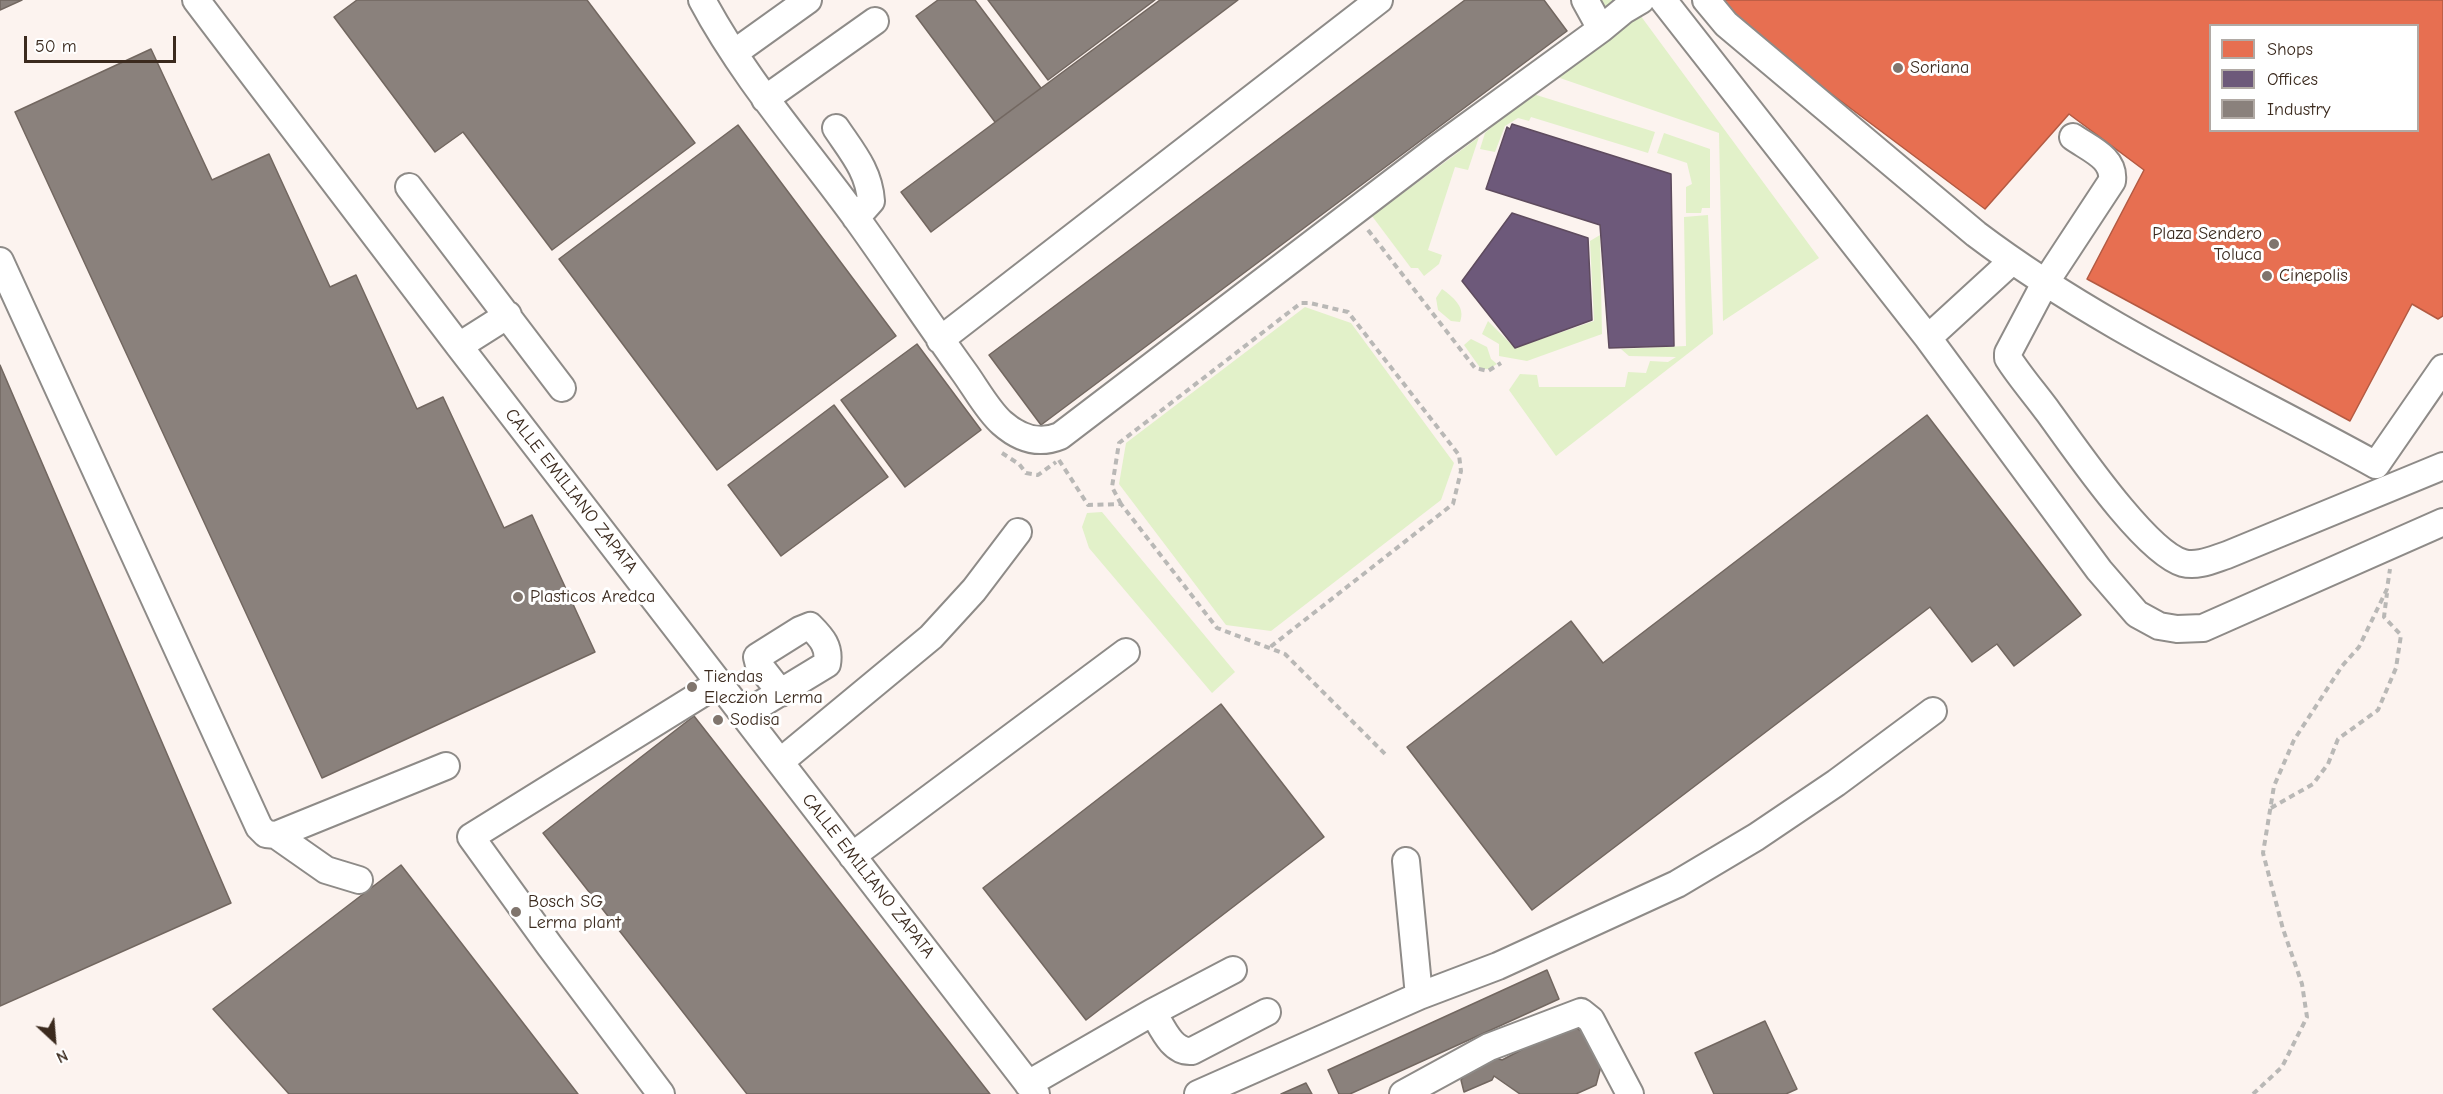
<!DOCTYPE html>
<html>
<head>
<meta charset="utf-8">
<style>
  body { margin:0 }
  #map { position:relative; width:2443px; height:1094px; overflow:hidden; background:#fff; font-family:"Comic Neue",sans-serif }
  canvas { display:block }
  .legend { position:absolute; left:2209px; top:24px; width:210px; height:108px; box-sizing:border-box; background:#fff; border:2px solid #b1aaa5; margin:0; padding:8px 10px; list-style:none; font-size:18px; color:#3b2a1e }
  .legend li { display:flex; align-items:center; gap:12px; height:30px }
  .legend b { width:30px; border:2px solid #b1aaa5 }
  .north { position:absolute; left:24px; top:1010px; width:60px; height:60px; -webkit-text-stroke:4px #fff; paint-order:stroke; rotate:154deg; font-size:16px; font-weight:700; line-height:24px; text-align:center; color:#3b2a1e }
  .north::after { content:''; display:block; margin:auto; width:21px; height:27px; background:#3b2a1e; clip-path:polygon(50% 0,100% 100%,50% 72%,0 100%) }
  .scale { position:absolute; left:24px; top:36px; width:152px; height:27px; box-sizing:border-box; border:3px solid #3b2a1e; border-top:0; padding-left:8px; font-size:18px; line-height:21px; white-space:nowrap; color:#3b2a1e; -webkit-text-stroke:4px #fff; paint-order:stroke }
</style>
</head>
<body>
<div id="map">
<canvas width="2443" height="1094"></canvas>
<ul class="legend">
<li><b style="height:16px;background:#e76f51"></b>Shops</li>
<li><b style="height:16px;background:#6d597a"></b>Offices</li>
<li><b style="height:16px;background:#8a817c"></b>Industry</li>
</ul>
<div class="north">N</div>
<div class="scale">50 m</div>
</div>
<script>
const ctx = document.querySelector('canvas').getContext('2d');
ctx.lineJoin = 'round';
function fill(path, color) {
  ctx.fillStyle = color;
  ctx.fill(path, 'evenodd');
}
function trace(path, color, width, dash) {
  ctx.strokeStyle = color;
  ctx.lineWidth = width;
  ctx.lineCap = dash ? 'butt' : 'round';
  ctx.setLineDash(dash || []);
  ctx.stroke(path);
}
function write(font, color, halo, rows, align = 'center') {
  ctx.font = font + ' "Comic Neue",sans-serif';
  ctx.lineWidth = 6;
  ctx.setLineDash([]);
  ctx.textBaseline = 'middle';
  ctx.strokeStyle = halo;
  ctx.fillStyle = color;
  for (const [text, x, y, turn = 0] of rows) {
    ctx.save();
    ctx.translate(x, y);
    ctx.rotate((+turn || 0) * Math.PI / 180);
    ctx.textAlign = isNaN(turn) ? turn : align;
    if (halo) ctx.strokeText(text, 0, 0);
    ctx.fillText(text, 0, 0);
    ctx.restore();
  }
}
const built = new Path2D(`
  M0 0H2443V1094H0ZM2210 26H2418V130H2210Z`);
const green = new Path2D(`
  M1597 0H1629L1819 258 1723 321 1719 133 1557 77 1555 68 1577 51Z
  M1530 93 1655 132 1648 153 1531 117 1529 121 1518 118 1505 126 1495 152 1480 149 1485 133Z
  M1664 133 1710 149V208H1702L1701 213H1686V187L1692 184 1687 163 1657 153Z
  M1479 137 1468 170 1455 167 1428 250 1442 255 1439 264 1424 276 1418 268H1411L1372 216Z
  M1708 215 1713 334 1556 456 1509 390 1520 374 1537 375 1539 387H1625L1628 372 1646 373 1650 361 1668 362 1676 357 1629 356 1621 349 1686 346 1684 217Z
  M1600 235 1602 334 1527 361 1499 356V344L1482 334 1488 321 1515 348 1594 321 1590 241Z
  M1442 289C1453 297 1466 307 1460 322L1451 321 1438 310 1436 298Z
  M1305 307 1351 323 1454 463 1441 500 1271 631 1226 625 1119 484 1126 443Z
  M1471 339 1487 347 1491 359 1497 364 1489 369H1481L1464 345Z
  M1102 512 1235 672 1212 693 1089 548 1082 527 1087 513Z`);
const shops = new Path2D(`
  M1718 0H2443V316L2438 319 2412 304 2350 421 2087 279 2144 170 2069 114 1985 209 1730 18ZM2210 26H2418V130H2210Z`);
const offices = new Path2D(`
  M1512 124 1671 174 1674 346 1609 348 1600 225 1486 189 1507 127 1510 129Z
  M1512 213 1588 238 1592 320 1515 348 1462 281Z`);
const industry = new Path2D(`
  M0 0H22L0 10Z
  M357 0H587L695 143 552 250 463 132 435 152 334 17Z
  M938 0H975L1041 88 995 122 916 16Z
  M988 0H1155L1048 80Z
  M1160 0H1238L931 232 901 192Z
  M1465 0H1544L1567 31 1041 425 989 355Z
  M151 49 212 180 269 154 330 287 356 275 417 409 443 397 504 528 532 515 595 652 322 778 15 112Z
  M738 125 896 336 717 470 559 259Z
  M917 344 981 430 905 487 841 400Z
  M0 365 231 903 0 1006Z
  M834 405 888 477 781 556 728 485Z
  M1927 415 2081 615 2014 666 1997 644 1972 662 1930 607 1532 910 1407 747 1571 621 1603 663Z
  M1221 704 1324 837 1086 1020 983 888Z
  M694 716 990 1094H747L543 833Z
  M401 865 578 1094H289L213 1009Z
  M1547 970 1559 999 1350 1094H1339L1328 1070Z
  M1566 1021 1591 1038 1603 1059 1596 1085 1576 1094H1520L1494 1076 1492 1080 1464 1092 1461 1080 1479 1056 1483 1054 1502 1060 1525 1048 1527 1038Z
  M1765 1021 1797 1089 1786 1094H1714L1695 1053Z
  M1306 1083 1312 1094H1281Z`);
const path = new Path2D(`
  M1368 230 1475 368 1488 371 1501 363
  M1002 453 1019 464 1026 473 1038 475 1056 462
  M1059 460 1088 505 1121 504 1217 628 1285 654 1386 755
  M1121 504 1112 487 1119 443 1301 303H1310L1348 312 1459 455 1461 471 1453 504 1269 648
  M2271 808 2313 784 2328 764 2338 739 2378 710 2396 668 2401 635 2384 617 2387 593
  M2253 1094 2282 1067 2307 1017 2302 984 2283 929 2263 853 2274 786 2294 740 2342 666 2359 647 2387 589 2390 569`);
const minor = new Path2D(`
  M196 0 459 346 1036 1094
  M702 0C744 79 804 146 857 219 893 269 927 321 964 372 975 387 988 411 1002 423 1019 438 1038 445 1060 436L1439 147 1601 29 1585 0
  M1663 0 1928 338 2099 570 2137 614 2159 626 2177 629 2203 628 2443 522
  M1706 0 1726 24 1976 234C2099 327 2242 391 2376 465L2443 368
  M1601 29 1624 10 1641 0
  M734 53 808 0
  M765 99 875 21
  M836 128C852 152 869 171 871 201L856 218
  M2073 137C2090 149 2115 158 2112 181L2045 283 2008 353V358C2020 377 2036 395 2049 413 2074 447 2145 552 2183 563 2198 567 2214 559 2227 555L2443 466
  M409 187 562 388
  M0 261 259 827 266 834 276 835 446 766
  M1928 338 2012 261
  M940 340 1379 0
  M459 346 508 315
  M743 715 827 664C830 647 822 638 810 626L800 630 757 657 759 665 781 693
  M780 762 931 637 974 590 1018 532
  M276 835 326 870 359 880
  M852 856 1126 652
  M1406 861 1419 996
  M1233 970 1153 1012C1162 1027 1172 1053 1192 1051L1267 1012
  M1028 1084 1153 1012
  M661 1094 549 945 471 837 719 683
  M1198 1094 1419 996 1498 966 1677 884 1756 837 1836 783 1933 711
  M1403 1094 1489 1047 1581 1012 1591 1020 1630 1094`);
const markers = [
  [1898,68,6,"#80756d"],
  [2274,244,6,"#80756d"],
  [2267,276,6,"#80756d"],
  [518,597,6,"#80756d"],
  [692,687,6,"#80756d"],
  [718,720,6,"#80756d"],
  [516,912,6,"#80756d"]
];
const poiNames = [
  ["Soriana",1910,68],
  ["Plaza Sendero",2262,234,"right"],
  ["Toluca",2262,255,"right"],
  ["Cinepolis",2279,276],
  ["Plasticos Aredca",530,597],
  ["Tiendas",704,677],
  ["Eleczion Lerma",704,698],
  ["Sodisa",730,720],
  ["Bosch SG",528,902],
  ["Lerma plant",528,923]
];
const streetNames = [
  ["CALLE EMILIANO ZAPATA",571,491,52],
  ["CALLE EMILIANO ZAPATA",868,876,52]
];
fill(built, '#fcf3ef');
fill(green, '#e2f1c9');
fill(shops, '#e76f51');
trace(shops, '#b35a42', 1.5);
fill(offices, '#6d597a');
trace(offices, '#5e4b5e', 1.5);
fill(industry, '#8a817c');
trace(industry, '#726760', 1.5);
trace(minor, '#8e8b88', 30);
trace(path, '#b9b8b6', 4, [6, 4.5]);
trace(minor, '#fff', 26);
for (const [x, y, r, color] of markers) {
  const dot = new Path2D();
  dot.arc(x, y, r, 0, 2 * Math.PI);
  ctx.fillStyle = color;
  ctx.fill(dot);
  trace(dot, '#fff', 2);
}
write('18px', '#3b2a1e', '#fff', poiNames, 'left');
write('18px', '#3b2a1e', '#fff', streetNames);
</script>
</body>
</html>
